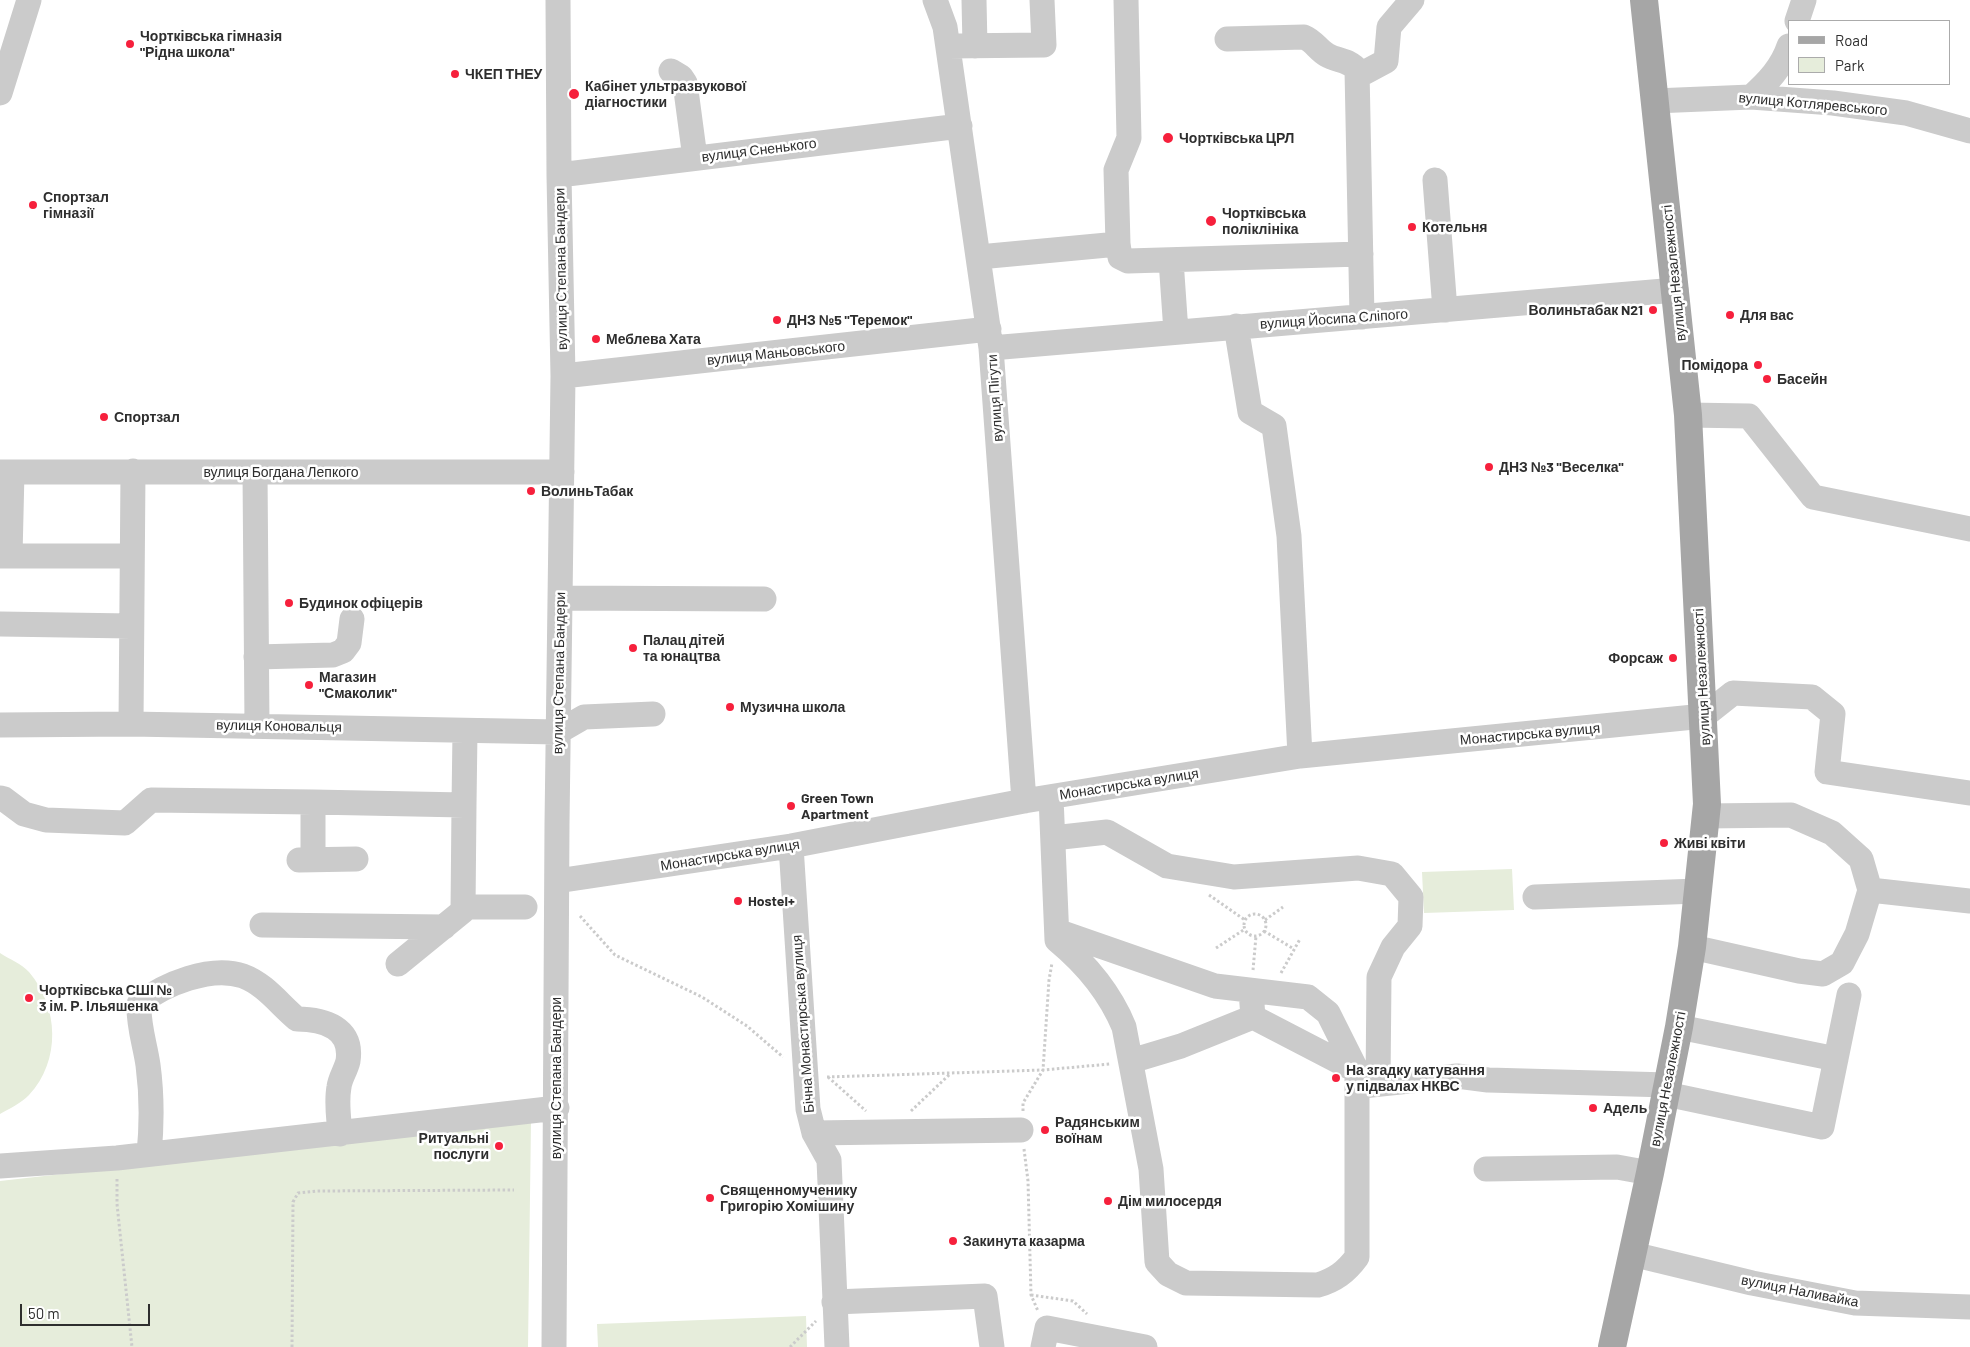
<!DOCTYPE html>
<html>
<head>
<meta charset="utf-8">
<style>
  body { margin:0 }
  #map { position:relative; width:1970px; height:1347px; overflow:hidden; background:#fff; font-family:Barlow,sans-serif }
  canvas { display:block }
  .legend { position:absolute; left:1788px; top:20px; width:162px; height:65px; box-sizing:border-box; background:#fff; border:1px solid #ababab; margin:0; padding:6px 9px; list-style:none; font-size:15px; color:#2e2e2e }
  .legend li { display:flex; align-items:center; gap:10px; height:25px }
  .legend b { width:25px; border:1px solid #ababab }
  .scale { position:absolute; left:20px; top:1304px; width:130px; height:22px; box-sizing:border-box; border:2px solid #2e2e2e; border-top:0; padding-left:6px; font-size:15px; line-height:18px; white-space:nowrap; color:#2e2e2e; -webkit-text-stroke:4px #fff; paint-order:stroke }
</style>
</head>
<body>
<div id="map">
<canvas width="1970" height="1347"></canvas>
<ul class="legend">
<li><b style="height:6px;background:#a6a6a6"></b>Road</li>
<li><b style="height:14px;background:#e6eddb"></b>Park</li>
</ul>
<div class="scale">50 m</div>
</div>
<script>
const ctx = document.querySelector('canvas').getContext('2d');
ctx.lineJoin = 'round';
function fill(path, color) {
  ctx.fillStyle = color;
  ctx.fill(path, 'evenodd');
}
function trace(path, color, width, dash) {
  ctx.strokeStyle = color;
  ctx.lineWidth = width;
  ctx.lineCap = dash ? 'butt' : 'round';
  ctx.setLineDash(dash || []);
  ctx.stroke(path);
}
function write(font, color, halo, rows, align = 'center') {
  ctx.font = font + ' Barlow,sans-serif';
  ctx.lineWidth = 5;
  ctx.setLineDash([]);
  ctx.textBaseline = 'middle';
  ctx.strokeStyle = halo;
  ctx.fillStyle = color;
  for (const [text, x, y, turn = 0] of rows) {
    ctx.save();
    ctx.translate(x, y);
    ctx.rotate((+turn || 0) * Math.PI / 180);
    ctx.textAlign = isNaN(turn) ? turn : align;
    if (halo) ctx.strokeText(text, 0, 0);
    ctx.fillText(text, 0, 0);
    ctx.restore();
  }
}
const green = new Path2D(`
  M1512 869 1514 910 1424 913 1422 872Z
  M0 953C9 959 22 964 29 972 59 1007 61 1061 29 1095 21 1103 9 1109 0 1114Z
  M531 1121 528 1347H0V1181Z
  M806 1316 807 1347H598L597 1324Z`);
const path = new Path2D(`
  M1209 895 1245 920
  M1244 925a11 11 0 1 1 22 0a11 11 0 1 1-22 0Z
  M580 916 615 955 702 997 747 1026 783 1057
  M1265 920 1283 907
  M1264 931 1294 949
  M1216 948 1245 929
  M1253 970 1256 936
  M1281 973 1300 939
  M827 1077 1043 1070 1110 1064
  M828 1077 866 1111
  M911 1111 950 1074
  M1023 1111V1103L1043 1070 1049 980 1052 963
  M1024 1149 1028 1181 1031 1295 1038 1311
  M117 1179V1204L132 1347
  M1031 1295 1073 1301 1087 1314
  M292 1347 293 1202 298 1193 317 1191 514 1190
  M790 1347 816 1321`);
const minor = new Path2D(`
  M935 0 945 27 991 348 1024 801
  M974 0 975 46
  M1797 21 1804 0
  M1227 39 1304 37C1314 41 1318 50 1327 55 1337 61 1350 60 1357 70L1362 317
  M948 46 1044 45 1042 0
  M671 71 681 77 685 83 695 158
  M1358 76 1386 61 1389 27 1412 0
  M0 93 29 0
  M1751 97C1768 82 1782 67 1789 46
  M1654 101 1751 97 1833 103 1906 113 1970 131
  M559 175 960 126
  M1435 180 1445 310
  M1118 244 1116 170 1129 138 1126 0
  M979 257 1118 244 1120 257 1128 261 1361 254
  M1171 260 1176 332
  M1236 326 1250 412 1274 426 1289 536 1300 756
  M991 348 1676 290
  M563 376 989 329
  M1688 415 1749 416 1813 497 1970 529
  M0 472H562
  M255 472 257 726
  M0 556H132
  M10 556 12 472
  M560 598 764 599
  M0 624 131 626
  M256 657 333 655 343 651 349 643 352 619
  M131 724 133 471
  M0 725 131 724 558 732 584 717 653 714
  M1051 797 1057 940C1086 964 1110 993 1124 1027L1151 1169 1157 1262 1168 1274 1186 1283 1318 1285C1335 1280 1346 1272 1357 1257V1071L1328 1013 1308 997 1215 986 1057 931
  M0 798 4 799 24 814 46 820 125 823 151 800 313 802
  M1706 816 1791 815 1832 833 1861 859 1870 890
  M1053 838 1107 832 1167 866 1234 877 1358 868 1392 874 1411 897 1410 926 1393 947 1379 977 1378 1084
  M791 846 808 1109 814 1133 829 1160 837 1347
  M313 859V802L464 805 465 731
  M299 860 356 859
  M557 881 791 846 1024 801 1300 756 1704 716 1733 693 1812 697 1833 714 1827 772 1969 793
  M1535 897 1698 891
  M464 907H525
  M262 925 444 927
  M1692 947 1799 971 1823 974 1842 963 1857 934 1870 890 1970 901
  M398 964 463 911 464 805
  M1253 1017 1357 1071
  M1679 1027 1836 1059
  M1131 1061 1181 1046 1253 1017 1251 991
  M1362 1086 1457 1076 1488 1080 1668 1085
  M1666 1094 1822 1127 1849 995
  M814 1133 1021 1130
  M149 1154C152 1124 152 1095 148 1065 145 1044 138 1025 139 1004 164 984 211 965 243 976 265 984 280 1005 297 1019 324 1019 353 1028 348 1061 346 1070 340 1078 339 1087 336 1103 339 1119 340 1134
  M0 1166 117 1158 557 1108
  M1486 1169 1617 1167 1650 1173
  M1632 1254 1752 1283 1855 1303 1970 1307
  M834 1302 985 1296 992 1347
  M554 1347 557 824 563 376 559 175 558 0
  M1043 1347 1047 1328 1145 1347`);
const major = new Path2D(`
  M1612 1347 1650 1173 1679 1027 1692 947 1707 804 1688 415 1644 0`);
const markers = [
  [130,44,5,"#f6203c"],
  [455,74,5,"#f6203c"],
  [574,94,6,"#f6203c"],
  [1168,138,6,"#f6203c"],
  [33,205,5,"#f6203c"],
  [1211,221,6,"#f6203c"],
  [1412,227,5,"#f6203c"],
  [1653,310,5,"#f6203c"],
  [1730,315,5,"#f6203c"],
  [777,320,5,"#f6203c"],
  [596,339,5,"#f6203c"],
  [1758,365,5,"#f6203c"],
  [1767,379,5,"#f6203c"],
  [104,417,5,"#f6203c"],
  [1489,467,5,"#f6203c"],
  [531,491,5,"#f6203c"],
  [289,603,5,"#f6203c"],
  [633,648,5,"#f6203c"],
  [1673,658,5,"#f6203c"],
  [309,685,5,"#f6203c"],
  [730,707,5,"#f6203c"],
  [791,806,5,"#f6203c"],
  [1664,843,5,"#f6203c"],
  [738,901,5,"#f6203c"],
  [29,998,5,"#f6203c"],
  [1336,1078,5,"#f6203c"],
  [1593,1108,5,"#f6203c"],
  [1045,1130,5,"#f6203c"],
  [499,1146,5,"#f6203c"],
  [710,1198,5,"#f6203c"],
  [1108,1201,5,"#f6203c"],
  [953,1241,5,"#f6203c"]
];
const poiNames = [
  ["Чортківська гімназія",140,36],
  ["\"Рідна школа\"",140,52],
  ["ЧКЕП ТНЕУ",465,74],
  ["Кабінет ультразвукової",585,86],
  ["діагностики",585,102],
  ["Чортківська ЦРЛ",1179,138],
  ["Спортзал",43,197],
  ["гімназії",43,213],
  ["Чортківська",1222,213],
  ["поліклініка",1222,229],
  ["Котельня",1422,227],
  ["Волиньтабак N21",1643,310,"right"],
  ["Для вас",1740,315],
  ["ДНЗ №5 \"Теремок\"",787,320],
  ["Меблева Хата",606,339],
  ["Помідора",1748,365,"right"],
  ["Басейн",1777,379],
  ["Спортзал",114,417],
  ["ДНЗ №3 \"Веселка\"",1499,467],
  ["ВолиньТабак",541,491],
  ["Будинок офіцерів",299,603],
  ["Палац дітей",643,640],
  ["та юнацтва",643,656],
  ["Форсаж",1663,658,"right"],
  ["Магазин",319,677],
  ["\"Смаколик\"",319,693],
  ["Музична школа",740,707],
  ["Green Town",801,798],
  ["Apartment",801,814],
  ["Живі квіти",1674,843],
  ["Hostel+",748,901],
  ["Чортківська СШІ №",39,990],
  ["3 ім. Р. Ільяшенка",39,1006],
  ["На згадку катування",1346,1070],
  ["у підвалах НКВС",1346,1086],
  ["Адель",1603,1108],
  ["Радянським",1055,1122],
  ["воїнам",1055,1138],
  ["Ритуальні",489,1138,"right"],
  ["послуги",489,1154,"right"],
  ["Священномученику",720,1190],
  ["Григорію Хомішину",720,1206],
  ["Дім милосердя",1118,1201],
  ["Закинута казарма",963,1241]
];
const streetNames = [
  ["вулиця Котляревського",1813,104,5],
  ["вулиця Сненького",759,150,-7],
  ["вулиця Степана Бандери",561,269,-91],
  ["вулиця Незалежності",1674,273,-96],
  ["вулиця Йосипа Сліпого",1334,319,-4],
  ["вулиця Маньовського",776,353,-6],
  ["вулиця Пігути",995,398,-94],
  ["вулиця Богдана Лепкого",281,472],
  ["вулиця Степана Бандери",559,673,-89],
  ["вулиця Незалежності",1702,677,-93],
  ["вулиця Коновальця",279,726,1],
  ["Монастирська вулиця",1530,734,-5],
  ["Монастирська вулиця",1129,784,-9],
  ["Монастирська вулиця",730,855,-9],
  ["Бічна Монастирська вулиця",803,1024,-94],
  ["вулиця Степана Бандери",556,1078,-90],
  ["вулиця Незалежності",1668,1079,-79],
  ["вулиця Наливайка",1800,1291,11]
];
fill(green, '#e6eddb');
trace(path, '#cbcbcb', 3, [2.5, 2.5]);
trace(minor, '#cbcbcb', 25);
trace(major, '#a6a6a6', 28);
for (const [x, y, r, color] of markers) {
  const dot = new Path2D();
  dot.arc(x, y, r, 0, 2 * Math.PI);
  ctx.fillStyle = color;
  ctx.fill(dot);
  trace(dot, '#fff', 2);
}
write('bold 14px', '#2e2e2e', '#fff', poiNames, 'left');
write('14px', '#2e2e2e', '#fff', streetNames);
</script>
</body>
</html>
